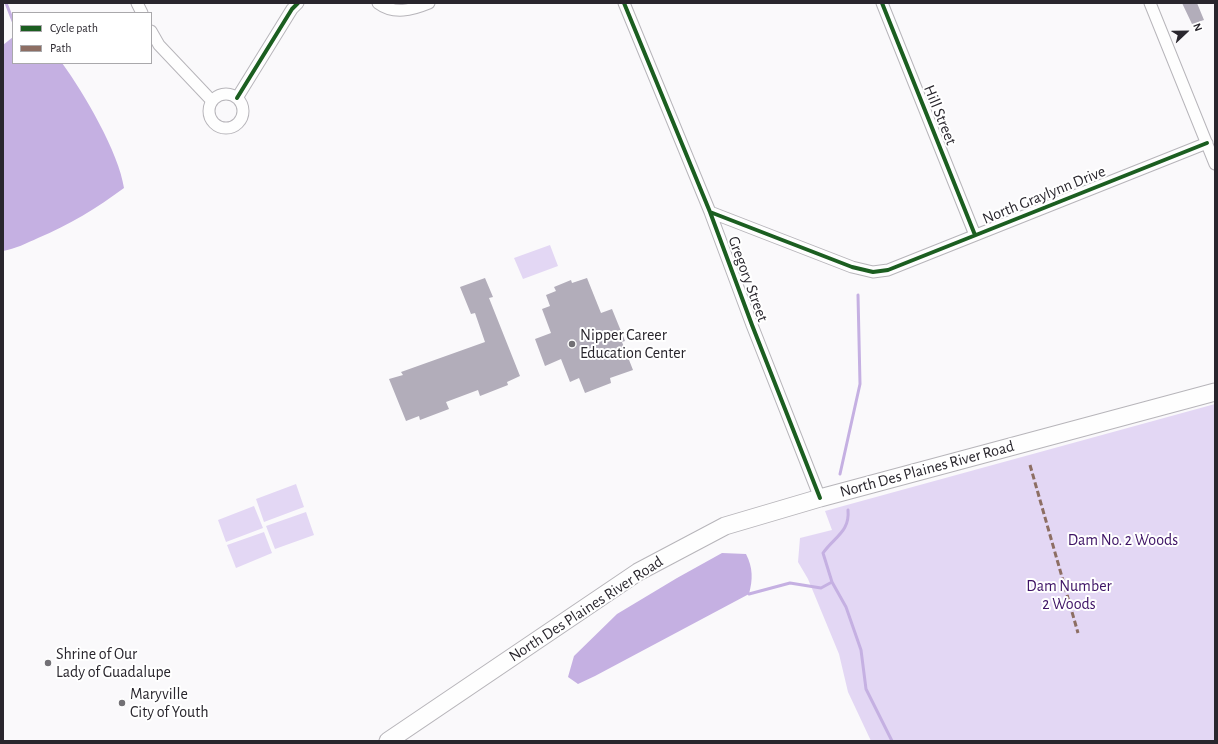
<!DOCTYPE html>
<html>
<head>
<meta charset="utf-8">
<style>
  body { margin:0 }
  #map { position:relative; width:1218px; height:744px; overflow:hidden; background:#faf9fb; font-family:"Alegreya Sans",sans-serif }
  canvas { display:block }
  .frame { position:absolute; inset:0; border:4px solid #29262d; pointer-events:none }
  .legend { position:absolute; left:12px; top:12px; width:140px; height:52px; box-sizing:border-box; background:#fff; border:1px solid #a9a8ab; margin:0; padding:5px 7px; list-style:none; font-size:12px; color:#29262d }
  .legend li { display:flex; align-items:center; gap:8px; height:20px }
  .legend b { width:20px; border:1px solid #a9a8ab }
  .north { position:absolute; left:1166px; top:12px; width:40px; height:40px; -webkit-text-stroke:3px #fff; paint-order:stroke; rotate:68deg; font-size:11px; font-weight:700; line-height:16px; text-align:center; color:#29262d }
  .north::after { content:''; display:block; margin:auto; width:14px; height:18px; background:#29262d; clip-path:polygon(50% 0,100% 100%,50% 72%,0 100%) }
</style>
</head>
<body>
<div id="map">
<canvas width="1218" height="744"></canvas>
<div class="frame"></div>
<ul class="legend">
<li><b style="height:5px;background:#1b5e20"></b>Cycle path</li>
<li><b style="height:5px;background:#8d6e63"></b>Path</li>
</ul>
<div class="north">N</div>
</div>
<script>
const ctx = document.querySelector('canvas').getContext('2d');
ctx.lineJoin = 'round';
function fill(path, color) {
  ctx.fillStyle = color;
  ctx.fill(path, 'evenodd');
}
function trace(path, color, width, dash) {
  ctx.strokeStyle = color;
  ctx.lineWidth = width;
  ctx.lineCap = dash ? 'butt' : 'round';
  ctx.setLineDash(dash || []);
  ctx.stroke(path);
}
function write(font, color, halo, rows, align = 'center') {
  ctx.font = font + ' "Alegreya Sans",sans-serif';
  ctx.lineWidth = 4;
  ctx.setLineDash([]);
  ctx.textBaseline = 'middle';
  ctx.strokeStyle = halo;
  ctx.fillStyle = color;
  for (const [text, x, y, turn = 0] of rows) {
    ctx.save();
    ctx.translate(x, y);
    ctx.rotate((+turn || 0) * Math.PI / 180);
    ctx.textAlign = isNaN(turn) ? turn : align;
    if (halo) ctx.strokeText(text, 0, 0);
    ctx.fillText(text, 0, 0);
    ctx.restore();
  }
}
const green = new Path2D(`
  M550 245 558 266 523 279 514 258Z
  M1215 404V741H871L848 692 839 654 808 579 798 562 800 538 832 530 825 511Z
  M296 484 304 507 264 522 256 499Z
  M254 506 263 528 226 542 218 520Z
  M306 512 314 535 275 549 266 526Z
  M264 532 272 553 236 568 227 545Z`);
const water = new Path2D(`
  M13 37V63H62C84 93 119 153 124 188 97 208 69 225 38 238 27 243 15 249 3 251V45Z
  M722 553 746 554C753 568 753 579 749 594L595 676 578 684 568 677 574 656 617 614 677 578Z`);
const stream = new Path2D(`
  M6 3 13 21
  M840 474 860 384 858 295
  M848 510C850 532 834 537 823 553L832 582 846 607 861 650 866 689 892 741
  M749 594 790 583 821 588 832 582`);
const building = new Path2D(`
  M1182 3H1197L1204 20 1192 24Z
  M485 278 493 297 489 298 520 376 507 382 508 385 480 396 478 390 446 402 449 409 420 420 419 416 406 421 389 379 403 375 401 372 485 342 475 313 471 314 460 287Z
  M587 278 601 313 612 309 625 341 622 342 633 370 610 378 611 383 585 393 579 378 570 382 561 359 545 366 535 339 551 333 542 309 550 306 546 295 556 291 554 287 571 280 572 283Z`);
const minor = new Path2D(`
  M137 3 142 13
  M378 3C394 15 412 10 429 3
  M624 3 710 212 752 325 820 498
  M882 3 975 235
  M1150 3 1215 164
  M151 31 159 45 212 101
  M209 111a17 17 0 1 1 34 0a17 17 0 1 1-34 0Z
  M237 98 292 9 298 3
  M710 212 852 267 873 272 888 270 1207 143`);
const primary = new Path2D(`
  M388 741 638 572 725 526 820 498 1215 392`);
const quiet = new Path2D(`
  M1030 465 1078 633`);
const cycleway = new Path2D(`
  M624 3 710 212 752 325 820 498
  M882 3 975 235
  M237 98 292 9 298 3
  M710 212 852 267 873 272 888 270 1207 143`);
const markers = [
  [572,344,4,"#727075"],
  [48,663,4,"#727075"],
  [122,703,4,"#727075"]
];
const streetNames = [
  ["Hill Street",940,115,68],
  ["North Graylynn Drive",1044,195,-22],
  ["Gregory Street",748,279,70],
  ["North Des Plaines River Road",927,469,-15],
  ["North Des Plaines River Road",586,609,-33]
];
const poiNames = [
  ["Nipper Career",580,335],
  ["Education Center",580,353],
  ["Shrine of Our",56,654],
  ["Lady of Guadalupe",56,672],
  ["Maryville",130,694],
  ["City of Youth",130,712]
];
const parkNames = [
  ["Dam No. 2 Woods",1123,540],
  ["Dam Number",1069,586],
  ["2 Woods",1069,604]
];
fill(green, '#e3d7f4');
fill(water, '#c5b0e2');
trace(stream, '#c5b0e2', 3);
fill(building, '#b2adba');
trace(minor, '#b7b5ba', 13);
trace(primary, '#b7b5ba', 19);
trace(minor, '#fefefe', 11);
trace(primary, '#fefefe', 17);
trace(quiet, '#8d6e63', 3, [6, 3]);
trace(cycleway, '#1b5e20', 4);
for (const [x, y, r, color] of markers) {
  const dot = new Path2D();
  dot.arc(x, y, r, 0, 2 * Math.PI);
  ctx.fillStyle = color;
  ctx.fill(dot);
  trace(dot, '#fff', 1.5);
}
write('16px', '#29262d', '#fff', streetNames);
write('16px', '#29262d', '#fff', poiNames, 'left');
write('16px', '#3e1365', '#fff', parkNames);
</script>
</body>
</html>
